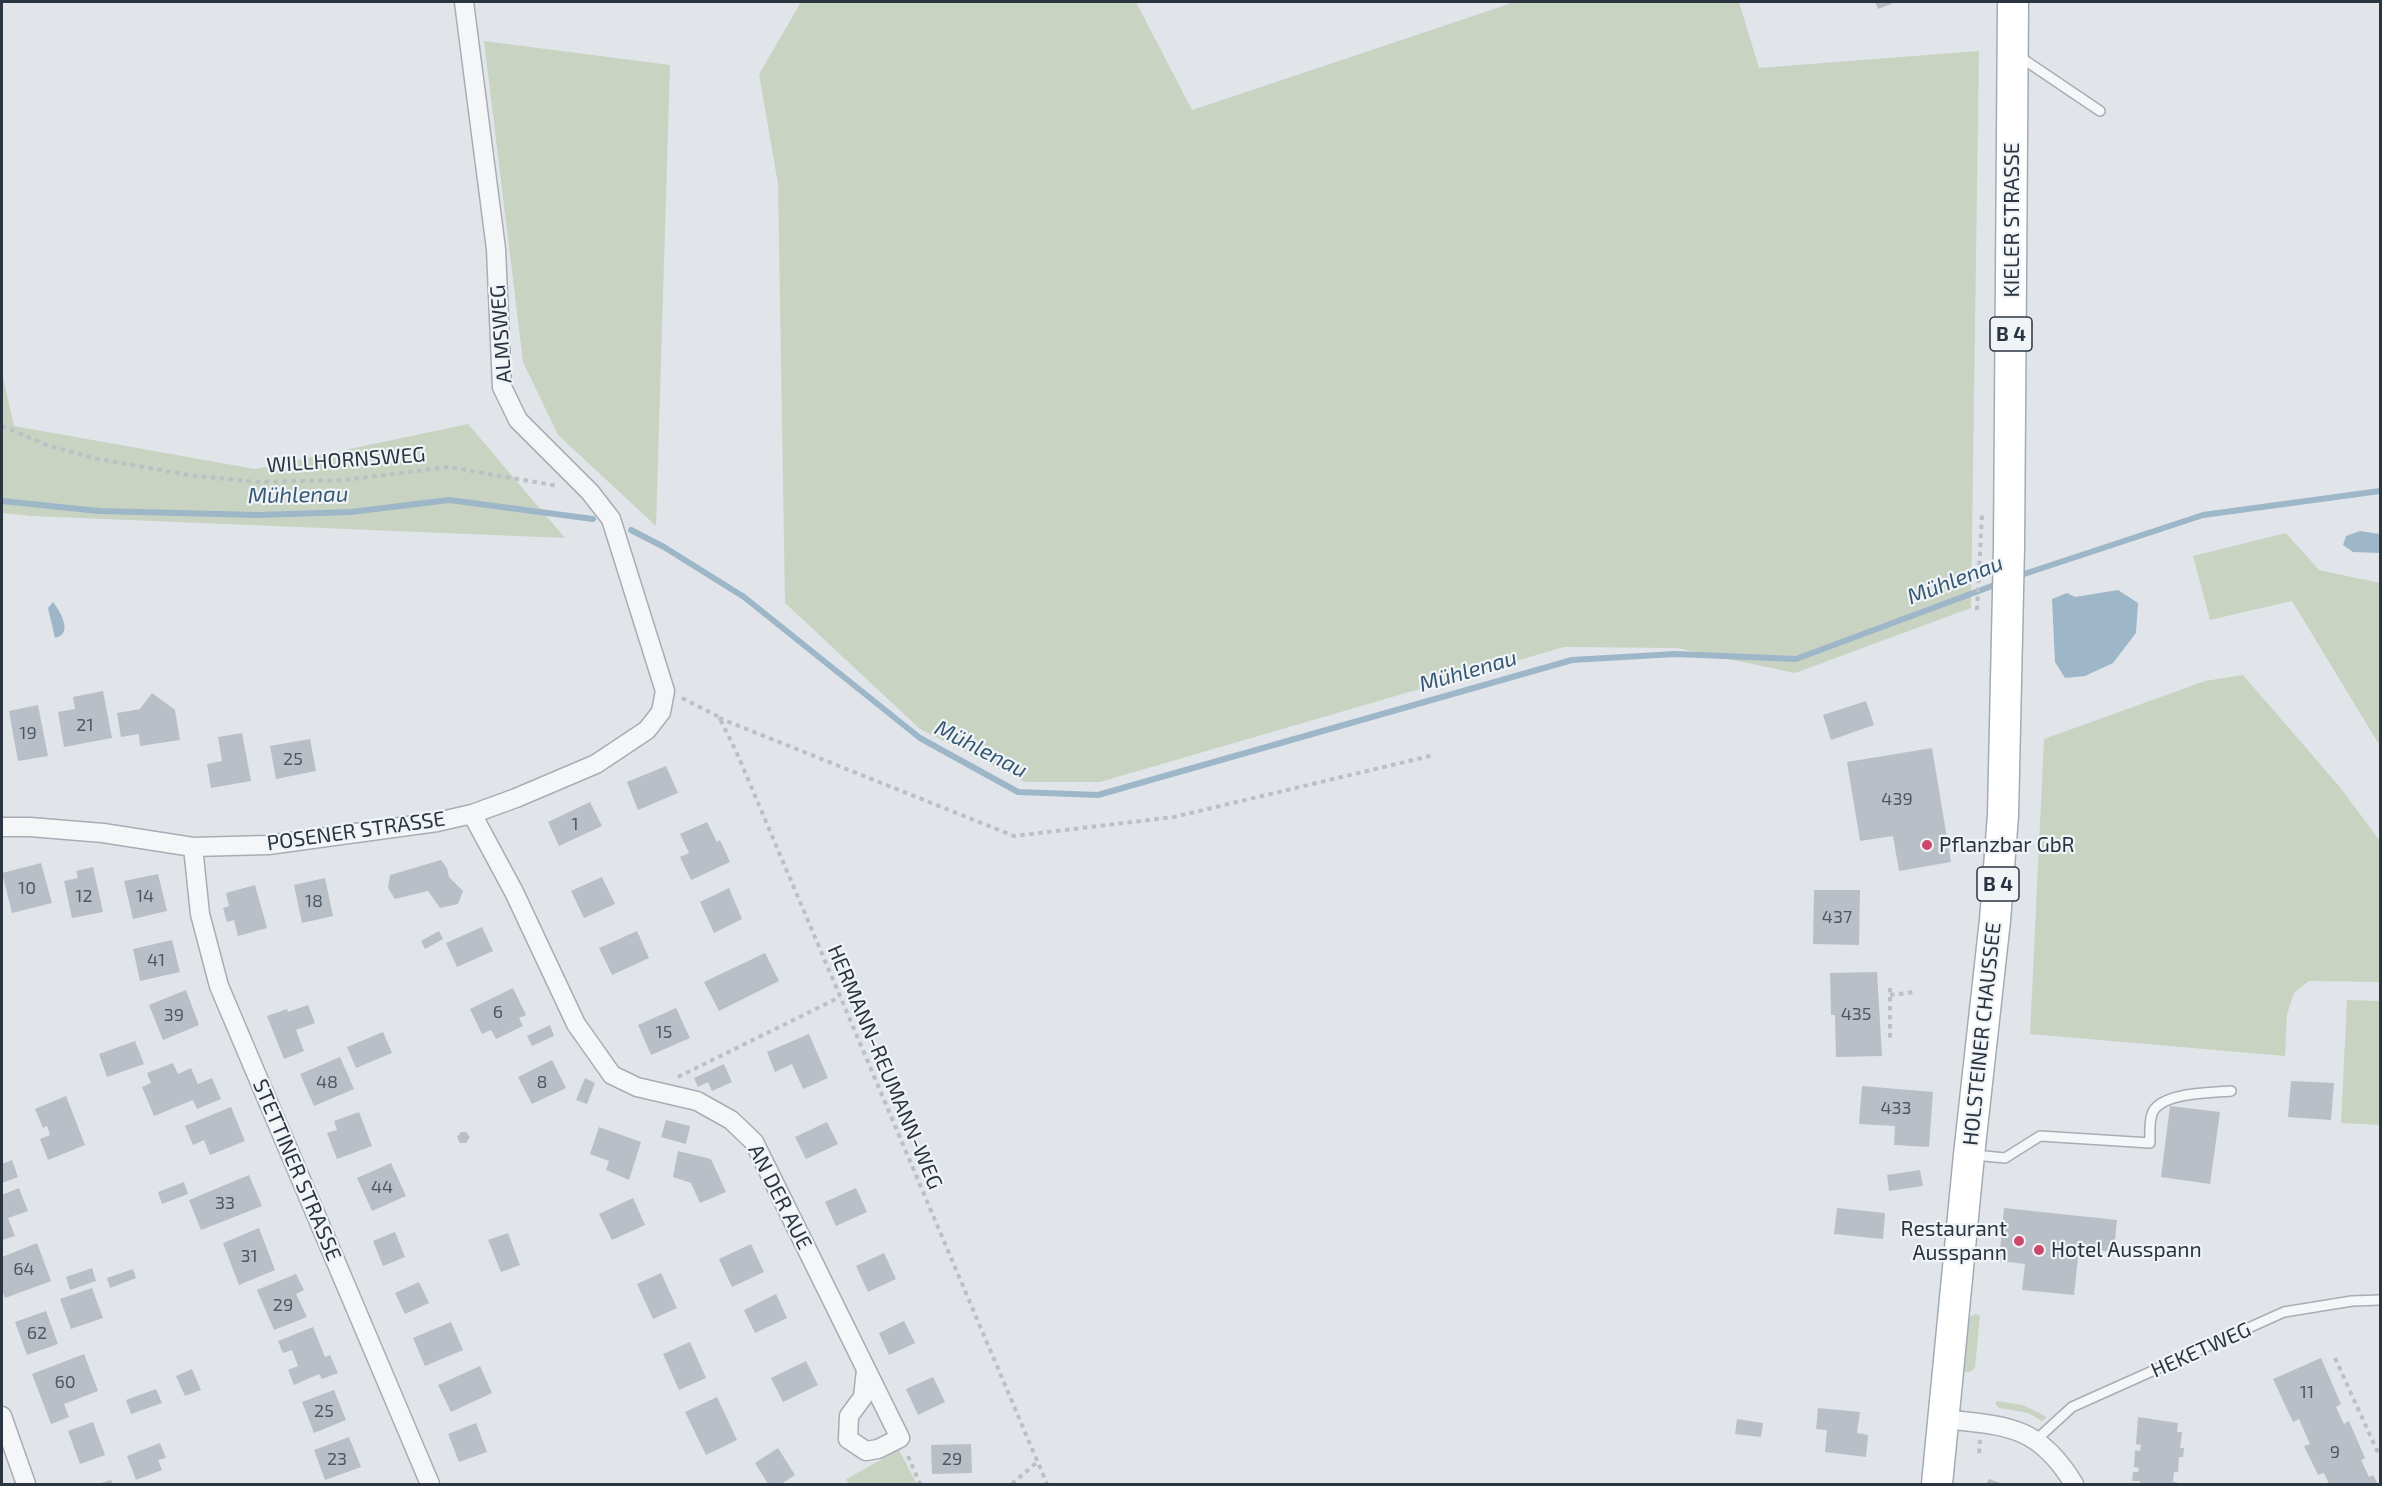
<!DOCTYPE html>
<html>
<head>
<meta charset="utf-8">
<style>
  body { margin:0 }
  #map { position:relative; width:2382px; height:1486px; overflow:hidden; background:#e1e5ea; font-family:"Exo 2",sans-serif }
  canvas { display:block }
  .frame { position:absolute; inset:0; border:3px solid #2a3541; pointer-events:none }
</style>
</head>
<body>
<div id="map">
<canvas width="2382" height="1486"></canvas>
<div class="frame"></div>
</div>
<script>
const ctx = document.querySelector('canvas').getContext('2d');
ctx.lineJoin = 'round';
function fill(path, color) {
  ctx.fillStyle = color;
  ctx.fill(path, 'evenodd');
}
function trace(path, color, width, dash) {
  ctx.strokeStyle = color;
  ctx.lineWidth = width;
  ctx.lineCap = dash ? 'butt' : 'round';
  ctx.setLineDash(dash || []);
  ctx.stroke(path);
}
function write(font, color, halo, rows, align = 'center') {
  ctx.font = font + ' "Exo 2",sans-serif';
  ctx.lineWidth = 4.5;
  ctx.setLineDash([]);
  ctx.textBaseline = 'middle';
  ctx.strokeStyle = halo;
  ctx.fillStyle = color;
  for (const [text, x, y, turn = 0] of rows) {
    ctx.save();
    ctx.translate(x, y);
    ctx.rotate((+turn || 0) * Math.PI / 180);
    ctx.textAlign = isNaN(turn) ? turn : align;
    if (halo) ctx.strokeText(text, 0, 0);
    ctx.fillText(text, 0, 0);
    ctx.restore();
  }
}
const green = new Path2D(`
  M801 2H1136L1192 110 1515 2H1739L1759 68 1979 51 1971 608 1795 673 1677 648 1564 647 1100 782H1025L920 729 785 603 778 184 759 74Z
  M484 41 670 65 656 526 558 435 523 362Z
  M2 373 14 426 255 469 468 424 565 538 31 516 2 513Z
  M2286 533 2319 570 2380 583V746L2292 601 2210 620 2193 556Z
  M2243 675 2339 786 2380 841V982L2309 981 2294 993 2287 1014 2285 1056 2030 1034 2044 739 2205 681Z
  M2347 1000 2380 1001V1125L2341 1123Z
  M1975 1314 1980 1315 1975 1368 1970 1372H1964L1969 1317Z
  M1997 1401 2023 1405 2047 1417 2042 1421 2028 1413 1999 1408 1995 1404Z
  M899 1450 917 1484H849L846 1479Z`);
const water = new Path2D(`
  M2360 531 2380 534V553L2353 552 2343 545 2346 536Z
  M2118 590 2138 603 2136 633 2113 663 2085 676 2065 678 2055 662 2052 599 2067 593 2075 597Z
  M53 602C60 611 74 634 55 638L48 608Z`);
const stream = new Path2D(`
  M2 501 99 511 258 515 351 512 449 500 593 519
  M631 530 664 547 744 597 920 738 1018 792 1098 795 1572 660 1675 654 1796 659 2000 583
  M2018 576 2203 515 2380 491`);
const building = new Path2D(`
  M1875 2H1896L1878 9Z
  M103 691 112 738 64 747 58 712 75 709 73 697Z
  M152 693 175 710 180 740 140 746 139 734 121 737 117 713 140 709Z
  M1866 701 1874 725 1831 740 1823 715Z
  M38 705 48 756 18 761 9 711Z
  M242 733 251 781 211 788 207 764 222 761 218 737Z
  M310 739 316 771 276 779 270 746Z
  M1932 748 1951 862 1899 871 1893 836 1860 841 1847 762Z
  M666 766 678 793 638 810 627 782Z
  M590 802 602 826 559 846 548 822Z
  M707 822 717 842 720 840 730 862 691 880 680 857 689 853 680 834Z
  M441 860 447 868 449 877 463 891 458 904 440 908 428 891 395 899 388 888 390 875Z
  M41 863 52 903 12 913 2 873Z
  M93 867 103 912 72 918 64 881 78 878 76 871Z
  M158 874 167 911 133 919 124 881Z
  M602 877 615 904 584 918 571 891Z
  M325 878 333 916 302 923 294 885Z
  M255 885 267 928 238 936 234 920 227 922 223 908 229 906 226 893Z
  M729 888 742 919 714 933 700 902Z
  M1814 890H1860L1859 945 1813 944Z
  M482 927 493 951 457 967 446 943Z
  M439 931 443 939 425 949 421 941Z
  M637 931 649 958 612 975 599 948Z
  M172 940 180 972 140 981 133 949Z
  M765 953 779 981 719 1011 704 982Z
  M1877 972 1882 1056 1836 1057 1835 1015H1831L1830 973Z
  M513 988 526 1015 519 1018 523 1026 496 1039 491 1030 482 1034 470 1009Z
  M186 990 199 1025 163 1040 149 1005Z
  M308 1005 315 1023 296 1030 304 1051 284 1059 267 1016 287 1009 288 1012Z
  M676 1008 690 1038 651 1055 638 1025Z
  M550 1025 554 1036 532 1046 527 1036Z
  M383 1032 392 1053 356 1068 347 1047Z
  M809 1034 828 1078 803 1089 792 1064 775 1072 767 1052Z
  M135 1041 144 1064 107 1077 99 1054Z
  M340 1057 354 1089 314 1106 300 1074Z
  M552 1060 566 1088 532 1104 518 1077Z
  M173 1063 178 1074 191 1068 198 1084 212 1078 221 1099 197 1109 193 1100 154 1116 142 1087 151 1083 147 1073Z
  M724 1064 732 1082 712 1091 708 1082 698 1087 694 1078Z
  M585 1078 595 1083 587 1104 576 1100Z
  M2291 1081 2334 1083 2331 1120 2288 1117Z
  M1862 1086 1933 1092 1929 1147 1894 1145 1895 1126 1859 1124Z
  M66 1096 85 1145 48 1160 40 1139 50 1135 47 1126 43 1128 35 1109Z
  M2170 1106 2220 1112 2210 1184 2161 1177Z
  M231 1107 245 1141 210 1155 204 1140 193 1145 185 1126Z
  M359 1112 372 1146 337 1159 327 1133 337 1130 334 1121Z
  M666 1120 690 1126 686 1144 661 1137Z
  M827 1122 838 1144 806 1159 795 1137Z
  M599 1127 641 1142 629 1180 606 1170 609 1161 590 1154Z
  M461 1132H466L470 1137 466 1143H460L457 1137Z
  M678 1151 711 1159 726 1192 700 1203 691 1183 673 1177Z
  M12 1160 18 1177 2 1183V1164Z
  M391 1163 406 1196 372 1211 357 1178Z
  M1920 1170 1923 1186 1889 1191 1887 1175Z
  M249 1175 262 1206 201 1230 189 1200Z
  M184 1182 188 1194 162 1204 158 1192Z
  M19 1188 28 1211 8 1218 15 1236 2 1240V1195Z
  M856 1188 867 1212 836 1226 825 1202Z
  M633 1198 645 1225 612 1240 599 1214Z
  M1837 1208 1885 1213 1883 1239 1834 1234Z
  M2004 1208 2117 1220 2114 1252 2079 1248 2074 1295 2022 1290 2025 1264 1999 1261Z
  M259 1228 275 1270 239 1285 223 1243Z
  M395 1232 405 1257 383 1266 373 1241Z
  M508 1233 520 1265 501 1272 488 1240Z
  M37 1243 51 1281 5 1298 2 1290V1257Z
  M751 1244 764 1272 732 1287 719 1259Z
  M884 1253 896 1279 868 1292 856 1266Z
  M92 1268 96 1281 70 1290 66 1277Z
  M133 1269 136 1278 110 1288 107 1278Z
  M661 1273 677 1308 653 1319 637 1284Z
  M296 1274 304 1290 296 1294 307 1317 274 1330 257 1290Z
  M419 1282 429 1303 405 1314 395 1293Z
  M92 1288 103 1318 71 1329 60 1299Z
  M776 1294 787 1318 755 1333 744 1310Z
  M46 1311 58 1344 27 1355 15 1322Z
  M904 1321 915 1343 889 1355 879 1333Z
  M451 1322 463 1350 425 1366 413 1338Z
  M313 1327 325 1357 330 1355 338 1373 322 1379 319 1374 294 1385 288 1370 298 1366 292 1350 283 1353 278 1341Z
  M690 1342 706 1378 679 1390 663 1354Z
  M84 1354 98 1391 64 1404 69 1417 51 1424 32 1374Z
  M2321 1358 2341 1404 2336 1407 2340 1416 2344 1424 2349 1421 2365 1458 2361 1460 2369 1477 2373 1475 2378 1484H2329L2324 1473 2318 1475 2304 1446 2310 1444 2299 1419 2293 1422 2273 1379Z
  M806 1361 818 1385 783 1402 771 1378Z
  M480 1366 492 1393 451 1412 438 1385Z
  M192 1369 201 1390 185 1396 176 1376Z
  M933 1377 945 1402 918 1415 906 1389Z
  M156 1389 162 1403 131 1414 126 1400Z
  M334 1390 346 1420 314 1433 302 1402Z
  M717 1397 737 1440 706 1455 685 1412Z
  M1818 1408 1860 1412 1857 1433 1868 1435 1866 1457 1825 1452 1827 1430 1816 1429Z
  M2138 1417 2178 1423 2177 1432H2182L2180 1448H2184L2183 1457H2179L2178 1472H2174L2173 1482H2177L2176 1484H2140V1481H2132L2133 1472H2138L2139 1468 2134 1467 2135 1450 2140 1451 2141 1445 2136 1444Z
  M1737 1419 1763 1423 1761 1437 1735 1434Z
  M93 1422 105 1455 80 1464 68 1431Z
  M476 1423 487 1452 459 1462 448 1434Z
  M349 1437 361 1467 325 1480 314 1450Z
  M160 1443 166 1458 158 1460 162 1470 136 1480 127 1456Z
  M971 1444 972 1473 932 1474 931 1445Z
  M778 1448 795 1475 781 1484H768L755 1463Z
  M1989 1479 2003 1484H1986Z
  M111 1480 113 1484H98Z`);
const path = new Path2D(`
  M2 426 47 445 93 458 188 475 257 482 345 480 448 467 558 486
  M1977 610 1982 514
  M682 698 719 717 736 751 1047 1484
  M719 718 1014 836 1174 817 1434 755
  M1890 988V1042
  M1890 995 1915 992
  M678 1077 840 997
  M2335 1358 2380 1457
  M1979 1453 1980 1440
  M908 1456 920 1484
  M1012 1484 1036 1463`);
const lane = new Path2D(`
  M2017 55 2100 111
  M1974 1155 2005 1158 2040 1136 2150 1143C2150 1134 2149 1122 2152 1114 2159 1092 2211 1093 2231 1091
  M2036 1440 2072 1407 2284 1312 2352 1301 2380 1300`);
const street = new Path2D(`
  M472 814 514 892 576 1024 612 1075 637 1087 697 1101 731 1120 754 1142 900 1438 878 1449 866 1451 848 1439 849 1416 863 1397 866 1370
  M2 827H30L103 833 193 847 268 845 437 822 472 814 516 798 596 764 647 730 661 712 665 691 611 519 590 492 518 420 502 387 496 249 464 2
  M193 847 200 914 219 986 430 1484
  M2 1416 26 1484
  M1943 1419C2008 1426 2038 1425 2074 1484`);
const primary = new Path2D(`
  M1937 1484 1969 1155 1995 920 2003 815 2009 547 2013 2`);
const markers = [
  [1927,845,6,"#cc496b"],
  [2019,1241,6,"#cc496b"],
  [2039,1250,6,"#cc496b"]
];
const numberNames = [
  ["21",85,725],
  ["19",28,733],
  ["25",293,759],
  ["439",1897,799],
  ["1",575,824],
  ["10",27,888],
  ["12",84,896],
  ["14",145,896],
  ["18",314,901],
  ["437",1837,917],
  ["41",156,960],
  ["6",498,1012],
  ["435",1856,1014],
  ["39",174,1015],
  ["15",664,1032],
  ["48",327,1082],
  ["8",542,1082],
  ["433",1896,1108],
  ["44",382,1187],
  ["33",225,1203],
  ["31",249,1256],
  ["64",24,1269],
  ["29",283,1305],
  ["62",37,1333],
  ["60",65,1382],
  ["11",2307,1392],
  ["25",324,1411],
  ["9",2335,1452],
  ["23",337,1459],
  ["29",952,1459]
];
const shields = [
  [2011,334,42],
  [1998,884,42]
];
const shieldNames = [
  ["B 4",2011,334],
  ["B 4",1998,884]
];
const streetNames = [
  ["KIELER STRASSE",2012,220,-90],
  ["ALMSWEG",501,334,-94],
  ["WILLHORNSWEG",346,460,-4],
  ["POSENER STRASSE",356,831,-8],
  ["HOLSTEINER CHAUSSEE",1982,1034,-84],
  ["HERMANN-REUMANN-WEG",885,1067,67],
  ["STETTINER STRASSE",297,1170,67],
  ["AN DER AUE",780,1197,63],
  ["HEKETWEG",2201,1350,-24]
];
const poiNames = [
  ["Pflanzbar GbR",1939,845],
  ["Restaurant",2007,1229,"right"],
  ["Ausspann",2007,1253,"right"],
  ["Hotel Ausspann",2051,1250]
];
const waterNames = [
  ["Mühlenau",298,495,-1],
  ["Mühlenau",1955,580,-21],
  ["Mühlenau",1468,671,-16],
  ["Mühlenau",981,749,27]
];
fill(green, '#c9d3c2');
fill(water, '#9db7c9');
trace(stream, '#9db7c9', 6);
fill(building, '#b9bfc6');
trace(lane, '#a6adb4', 12);
trace(street, '#a6adb4', 21);
trace(primary, '#a1abb5', 33);
trace(path, '#bbc0c5', 4, [4.5, 4.5]);
trace(lane, '#f4f6f8', 9);
trace(street, '#f4f6f8', 18);
trace(primary, '#fff', 30);
for (const [x, y, r, color] of markers) {
  const dot = new Path2D();
  dot.arc(x, y, r, 0, 2 * Math.PI);
  ctx.fillStyle = color;
  ctx.fill(dot);
  trace(dot, '#f1f4f7', 2);
}
write('18px', '#4e5862', null, numberNames);
for (const [x, y, w] of shields) {
  const box = new Path2D();
  box.roundRect(x - w / 2, y - 17, w, 34, 4.5);
  ctx.fillStyle = '#f1f4f7';
  ctx.fill(box);
  trace(box, '#2a3541', 1.5);
}
write('bold 20px', '#2a3541', null, shieldNames);
write('21px', '#2a3541', '#f1f4f7', streetNames);
write('21px', '#2a3541', '#f1f4f7', poiNames, 'left');
write('italic 22px', '#345874', '#f1f4f7', waterNames);
</script>
</body>
</html>
